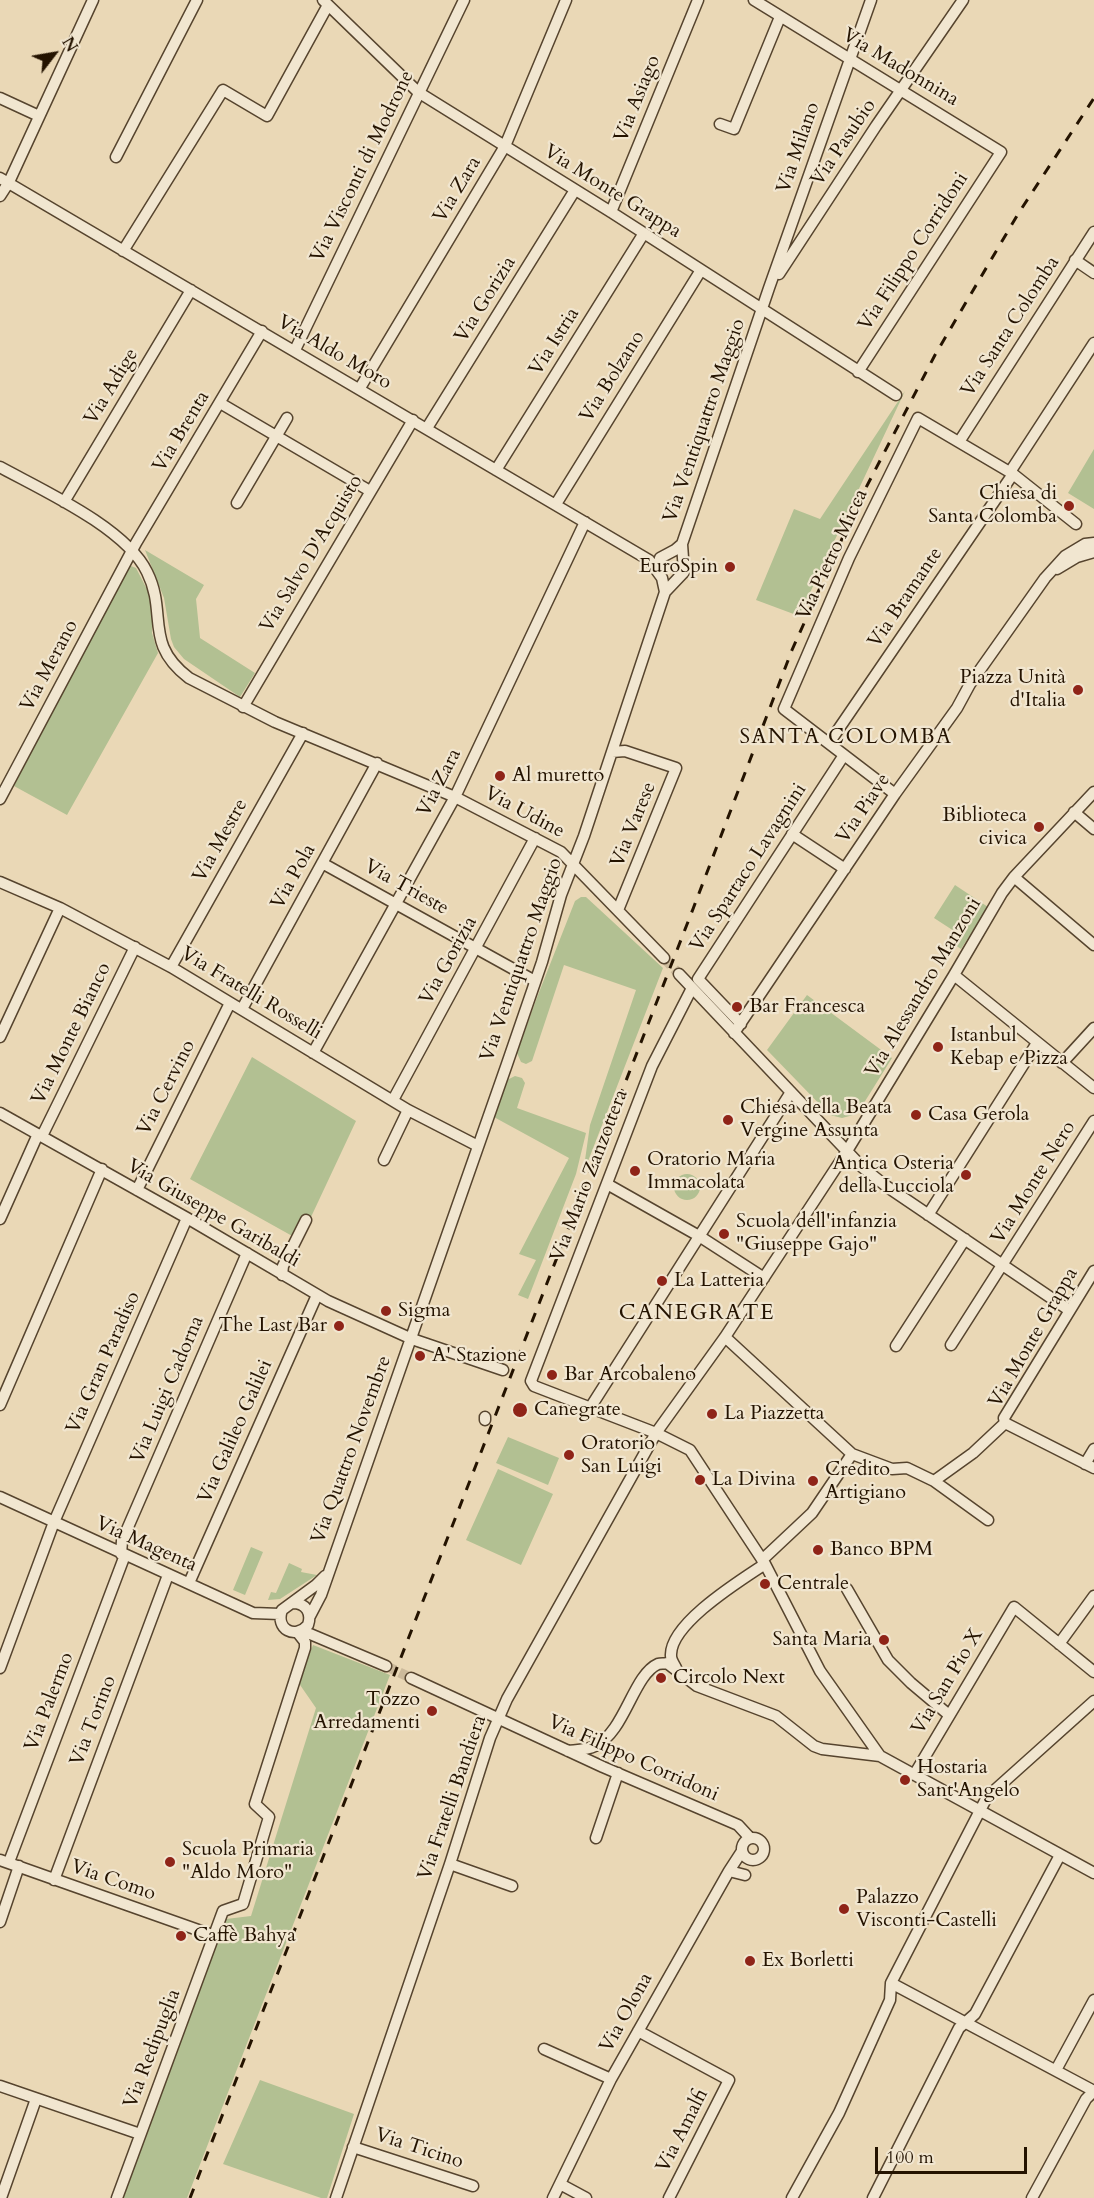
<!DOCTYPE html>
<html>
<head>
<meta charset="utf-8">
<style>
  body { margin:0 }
  #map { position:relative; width:1094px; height:2198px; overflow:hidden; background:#ead8b6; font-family:Cardo,serif }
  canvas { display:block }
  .north { position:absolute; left:24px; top:24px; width:60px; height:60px; -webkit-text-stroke:4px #f1e6d0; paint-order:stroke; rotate:59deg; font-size:16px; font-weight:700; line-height:24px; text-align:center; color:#241300 }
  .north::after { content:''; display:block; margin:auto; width:21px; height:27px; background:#241300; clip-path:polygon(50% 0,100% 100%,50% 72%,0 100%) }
  .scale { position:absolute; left:875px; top:2147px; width:152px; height:27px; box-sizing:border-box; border:3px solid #241300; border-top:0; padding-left:8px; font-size:18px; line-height:21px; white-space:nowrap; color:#241300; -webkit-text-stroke:4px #f1e6d0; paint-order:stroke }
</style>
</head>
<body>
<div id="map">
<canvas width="1094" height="2198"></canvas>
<div class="north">N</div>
<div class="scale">100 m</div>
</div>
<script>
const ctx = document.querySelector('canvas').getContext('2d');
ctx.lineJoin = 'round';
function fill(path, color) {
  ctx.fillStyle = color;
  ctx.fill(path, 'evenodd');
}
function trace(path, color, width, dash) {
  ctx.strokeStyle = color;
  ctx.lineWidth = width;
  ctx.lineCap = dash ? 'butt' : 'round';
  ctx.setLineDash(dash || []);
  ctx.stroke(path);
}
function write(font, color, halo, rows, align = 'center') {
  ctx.font = font + ' Cardo,serif';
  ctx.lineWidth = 4.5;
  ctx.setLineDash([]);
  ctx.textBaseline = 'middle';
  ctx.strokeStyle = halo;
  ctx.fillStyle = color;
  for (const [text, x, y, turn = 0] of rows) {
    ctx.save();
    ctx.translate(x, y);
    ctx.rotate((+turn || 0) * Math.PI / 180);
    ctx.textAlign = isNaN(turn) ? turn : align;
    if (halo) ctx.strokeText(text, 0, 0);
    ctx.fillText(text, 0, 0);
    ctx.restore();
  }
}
const green = new Path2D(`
  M905 391 799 616 756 600 794 509 820 519Z
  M1094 449V509L1068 493Z
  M145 550 204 585 196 599 200 638 255 673 240 697 184 659 174 647 171 639 164 598Z
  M131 566 136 568 152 599V633L158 653 67 815 14 786 125 570Z
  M955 885 988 907 961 949 949 941 954 931 934 918Z
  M581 897H586L663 968 583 1174 590 1125 636 990 564 965 532 1061 526 1064 521 1062 517 1053 536 1000 575 901Z
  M807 995 892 1058 857 1114 842 1118 830 1115 767 1050Z
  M252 1057 356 1121 311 1217 305 1214 294 1237 190 1179Z
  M515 1076 522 1078 525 1083 517 1108 586 1133 576 1174 528 1299 518 1295 536 1260 519 1254 569 1158 492 1116 507 1080Z
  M674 1187a13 13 0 1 1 26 0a13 13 0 1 1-26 0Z
  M508 1437 559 1458 548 1485 496 1463Z
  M498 1469 553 1494 521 1565 466 1540Z
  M251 1547 263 1552 245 1595 233 1590Z
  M289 1563 302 1569 301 1572 317 1575 280 1599 268 1600 271 1592 276 1593Z
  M313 1645 390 1675 187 2198H120L226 1919 251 1916 316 1708 298 1682Z
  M260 2080 354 2114 327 2198H321L223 2164Z`);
const minorTunnel = new Path2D(`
  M664 958 679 974
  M386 1666 411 1678`);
const minor = new Path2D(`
  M323 0 418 92 611 212 896 395
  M754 0 1001 152 858 372
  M0 98 39 116
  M720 124 734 129 780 17
  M116 157 197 0
  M0 178 649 560 662 578 665 592
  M0 196 9 182 93 0
  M611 212 698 0
  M123 251 223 90 267 116 328 5
  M1075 260 1094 273
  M779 274 876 126 963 0
  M295 350 464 0
  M360 388 505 146 566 0
  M220 403 370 491
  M427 428 575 190
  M959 442 1094 232
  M0 467C42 490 126 528 147 572 168 614 143 643 189 678L275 722 455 797 561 852 664 958
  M496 470 644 233
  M1010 472 1094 343
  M64 502 191 290
  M237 503 287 418
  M556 504 701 270
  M657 569 660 558 675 550 682 544
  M1057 569 1077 557 1094 552
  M243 707 413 420
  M829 743 1013 474
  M612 752 625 751 676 768 618 910
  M895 794 784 709 849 558 918 418 1013 474 1076 524
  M0 799 136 543 262 331
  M1074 812 1094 829
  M792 834 845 869
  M322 863 535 981
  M1014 877 1094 945
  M0 882 60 908 171 967 408 1110 478 1146
  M171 967 303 733
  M679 974 862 1167 886 1186 1069 1310
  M954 975 1094 1088
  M692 988 652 1066 531 1381 534 1386 656 1433 690 1450 765 1564 820 1671 880 1756
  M242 1009 377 763
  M741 1024 698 979 844 755
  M734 1033 895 794 957 708 970 684 1045 578 1065 556 1085 544 1094 543
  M0 1037 60 908
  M313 1053 455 797 585 522
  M1062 1063 1094 1028
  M393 1100 535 838
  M0 1113 187 1218 328 1301 412 1339 503 1370
  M42 1136 135 947
  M384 1160 408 1110
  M607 1184 699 1236 764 1278
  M137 1190 230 1003
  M928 1215 1037 1043
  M0 1219 38 1134
  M282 1275 283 1266 306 1220
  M725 1337 852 1454 892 1469 907 1468 934 1481 973 1453 1005 1423
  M951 1345 1094 1121
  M896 1346 965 1239
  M0 1405 102 1169
  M590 1408 791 1092
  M485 1420V1417
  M1005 1423 1004 1418 1094 1271
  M1005 1423 1094 1468
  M1085 1464 1094 1449
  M934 1481 988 1520
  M0 1497 253 1613 280 1614
  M121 1554 122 1541 247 1253
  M762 1560 812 1513 852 1454
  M189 1583 317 1295
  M847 1589 888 1660 911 1683 949 1715
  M293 1603C306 1603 312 1613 308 1625 295 1640 275 1629 282 1610L316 1585 325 1576
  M310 1616 321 1595 507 1064 542 962 561 895 584 836 665 592 684 572 682 544 769 288 871 0
  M303 1631 386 1666
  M1059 1644 1094 1596
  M0 1668 54 1522 187 1218
  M676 1668C674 1664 671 1660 671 1656 669 1624 741 1580 765 1564
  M411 1678 603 1767 738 1825 750 1838
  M568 1751C577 1750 587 1750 595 1746 625 1732 633 1675 658 1664 661 1663 664 1664 667 1663L697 1686 776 1716 814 1746 822 1749 880 1756 1094 1873
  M914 1775 1014 1607 1094 1672
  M742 1849a11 11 0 1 1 22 0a11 11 0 1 1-22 0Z
  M596 1838 618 1773
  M0 1860 215 1936
  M9 1862 125 1555
  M450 1864 512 1886
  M729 1871 745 1875
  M54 1880 168 1575
  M0 1922 19 1866
  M891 1983 1094 2091
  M638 2031 729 2080 669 2198
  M544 2049 611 2079
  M1056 2070 1094 2000
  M0 2086 140 2134
  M353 2147 473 2186
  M560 2184 586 2198
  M1 2198 36 2099
  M117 2198 223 1911 243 1904 269 1817 255 1804 305 1648V1642L298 1633
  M336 2198 450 1864 490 1738 507 1699 656 1433 725 1337 847 1151 954 975 1002 893 1014 877 1094 792
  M553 2198 611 2079 729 1871 742 1851
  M792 2198 839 2113 890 2000 891 1983 987 1797 1094 1701
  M873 2198 959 2028 975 2014 1060 1855
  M1032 2198 1086 2099 1094 2091`);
const rail = new Path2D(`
  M190 2198 693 909 792 650 859 501 935 355 1018 214 1094 98`);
const markers = [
  [1069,506,6,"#8f2418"],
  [730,567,6,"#8f2418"],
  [1078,690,6,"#8f2418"],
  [500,776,6,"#8f2418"],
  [1039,827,6,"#8f2418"],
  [737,1007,6,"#8f2418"],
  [938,1047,6,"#8f2418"],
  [916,1115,6,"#8f2418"],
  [728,1120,6,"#8f2418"],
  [635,1171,6,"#8f2418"],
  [966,1175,6,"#8f2418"],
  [724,1234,6,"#8f2418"],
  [662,1281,6,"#8f2418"],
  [386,1311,6,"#8f2418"],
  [339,1326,6,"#8f2418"],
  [420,1356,6,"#8f2418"],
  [552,1375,6,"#8f2418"],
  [520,1410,8,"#8f2418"],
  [712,1414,6,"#8f2418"],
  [569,1455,6,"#8f2418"],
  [700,1480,6,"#8f2418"],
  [813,1481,6,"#8f2418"],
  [818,1550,6,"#8f2418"],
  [765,1584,6,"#8f2418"],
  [884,1640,6,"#8f2418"],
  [661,1678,6,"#8f2418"],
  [432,1711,6,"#8f2418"],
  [905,1780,6,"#8f2418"],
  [170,1862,6,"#8f2418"],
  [844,1909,6,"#8f2418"],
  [181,1936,6,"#8f2418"],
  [750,1961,6,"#8f2418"]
];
const streetNames = [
  ["Via Madonnina",900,68,31],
  ["Via Asiago",638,99,-68],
  ["Via Pasubio",844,143,-56],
  ["Via Milano",799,148,-71],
  ["Via Visconti di Modrone",363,167,-64],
  ["Via Zara",458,190,-59],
  ["Via Monte Grappa",612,192,32],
  ["Via Filippo Corridoni",914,252,-57],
  ["Via Gorizia",486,300,-58],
  ["Via Santa Colomba",1011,327,-57],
  ["Via Istria",555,342,-58],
  ["Via Aldo Moro",334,353,30],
  ["Via Bolzano",613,377,-58],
  ["Via Adige",112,387,-59],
  ["Via Ventiquattro Maggio",705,421,-71],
  ["Via Brenta",182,432,-59],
  ["Via Salvo D'Acquisto",312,554,-59],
  ["Via Pietro Micca",833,555,-65],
  ["Via Bramante",906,598,-56],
  ["Via Merano",50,666,-62],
  ["Via Zara",440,783,-63],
  ["Via Piave",864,809,-56],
  ["Via Udine",524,813,28],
  ["Via Varese",634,825,-68],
  ["Via Mestre",221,841,-61],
  ["Via Spartaco Lavagnini",749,868,-57],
  ["Via Pola",294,877,-61],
  ["Via Trieste",406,888,29],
  ["Via Ventiquattro Maggio",522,960,-71],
  ["Via Gorizia",449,961,-61],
  ["Via Alessandro Manzoni",924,988,-59],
  ["Via Fratelli Rosselli",251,994,31],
  ["Via Monte Bianco",72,1034,-64],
  ["Via Cervino",167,1088,-63],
  ["Via Mario Zanzottera",590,1176,-69],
  ["Via Monte Nero",1034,1183,-58],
  ["Via Giuseppe Garibaldi",213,1214,30],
  ["Via Monte Grappa",1034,1338,-60],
  ["Via Gran Paradiso",104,1363,-66],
  ["Via Luigi Cadorna",168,1390,-67],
  ["Via Galileo Galilei",236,1432,-66],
  ["Via Quattro Novembre",352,1450,-70],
  ["Via Magenta",146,1545,24],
  ["Via San Pio X",948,1682,-59],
  ["Via Palermo",50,1702,-69],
  ["Via Torino",94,1721,-69],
  ["Via Filippo Corridoni",633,1759,24],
  ["Via Fratelli Bandiera",453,1798,-71],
  ["Via Como",113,1881,19],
  ["Via Olona",627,2013,-61],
  ["Via Redipuglia",153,2049,-69],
  ["Via Amalfi",683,2131,-63],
  ["Via Ticino",419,2149,18]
];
const poiNames = [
  ["Chiesa di",1057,494,"right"],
  ["Santa Colomba",1057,517,"right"],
  ["EuroSpin",718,567,"right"],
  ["Piazza Unità",1066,678,"right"],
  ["d'Italia",1066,701,"right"],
  ["Al muretto",512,776],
  ["Biblioteca",1027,816,"right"],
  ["civica",1027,839,"right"],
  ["Bar Francesca",749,1007],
  ["Istanbul",950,1036],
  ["Kebap e Pizza",950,1059],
  ["Chiesa della Beata",740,1108],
  ["Vergine Assunta",740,1131],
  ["Casa Gerola",928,1115],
  ["Oratorio Maria",647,1160],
  ["Immacolata",647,1183],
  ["Antica Osteria",954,1164,"right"],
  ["della Lucciola",954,1187,"right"],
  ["Scuola dell'infanzia",736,1222],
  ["\"Giuseppe Gajo\"",736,1245],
  ["La Latteria",674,1281],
  ["Sigma",398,1311],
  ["The Last Bar",327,1326,"right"],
  ["A' Stazione",432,1356],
  ["Bar Arcobaleno",564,1375],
  ["Canegrate",534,1410],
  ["La Piazzetta",724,1414],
  ["Oratorio",581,1444],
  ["San Luigi",581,1467],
  ["Credito",825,1470],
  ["Artigiano",825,1493],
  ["La Divina",712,1480],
  ["Banco BPM",830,1550],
  ["Centrale",777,1584],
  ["Santa Maria",872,1640,"right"],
  ["Circolo Next",673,1678],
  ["Tozzo",420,1700,"right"],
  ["Arredamenti",420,1723,"right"],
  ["Hostaria",917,1768],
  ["Sant'Angelo",917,1791],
  ["Scuola Primaria",182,1850],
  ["\"Aldo Moro\"",182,1873],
  ["Palazzo",856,1898],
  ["Visconti-Castelli",856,1921],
  ["Caffè Bahya",193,1936],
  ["Ex Borletti",762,1961]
];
const neighbourhoodNames = [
  ["SANTA COLOMBA",846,738]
];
const quarterNames = [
  ["CANEGRATE",697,1314]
];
fill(green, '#b2c092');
trace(minorTunnel, '#ccba9b', 10, [10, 5]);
trace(minor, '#56442e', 13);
trace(minor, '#f1e6d0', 10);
trace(rail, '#241300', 3, [10, 10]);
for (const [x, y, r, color] of markers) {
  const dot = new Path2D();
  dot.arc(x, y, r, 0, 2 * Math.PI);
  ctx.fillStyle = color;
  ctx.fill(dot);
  trace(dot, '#f1e6d0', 2);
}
write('20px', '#241300', '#f1e6d0', streetNames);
write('20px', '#241300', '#f1e6d0', poiNames, 'left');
ctx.letterSpacing = '1.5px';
write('21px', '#241300', '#f1e6d0', neighbourhoodNames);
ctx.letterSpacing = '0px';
ctx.letterSpacing = '1.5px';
write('22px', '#241300', '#f1e6d0', quarterNames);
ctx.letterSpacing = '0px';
</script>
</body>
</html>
